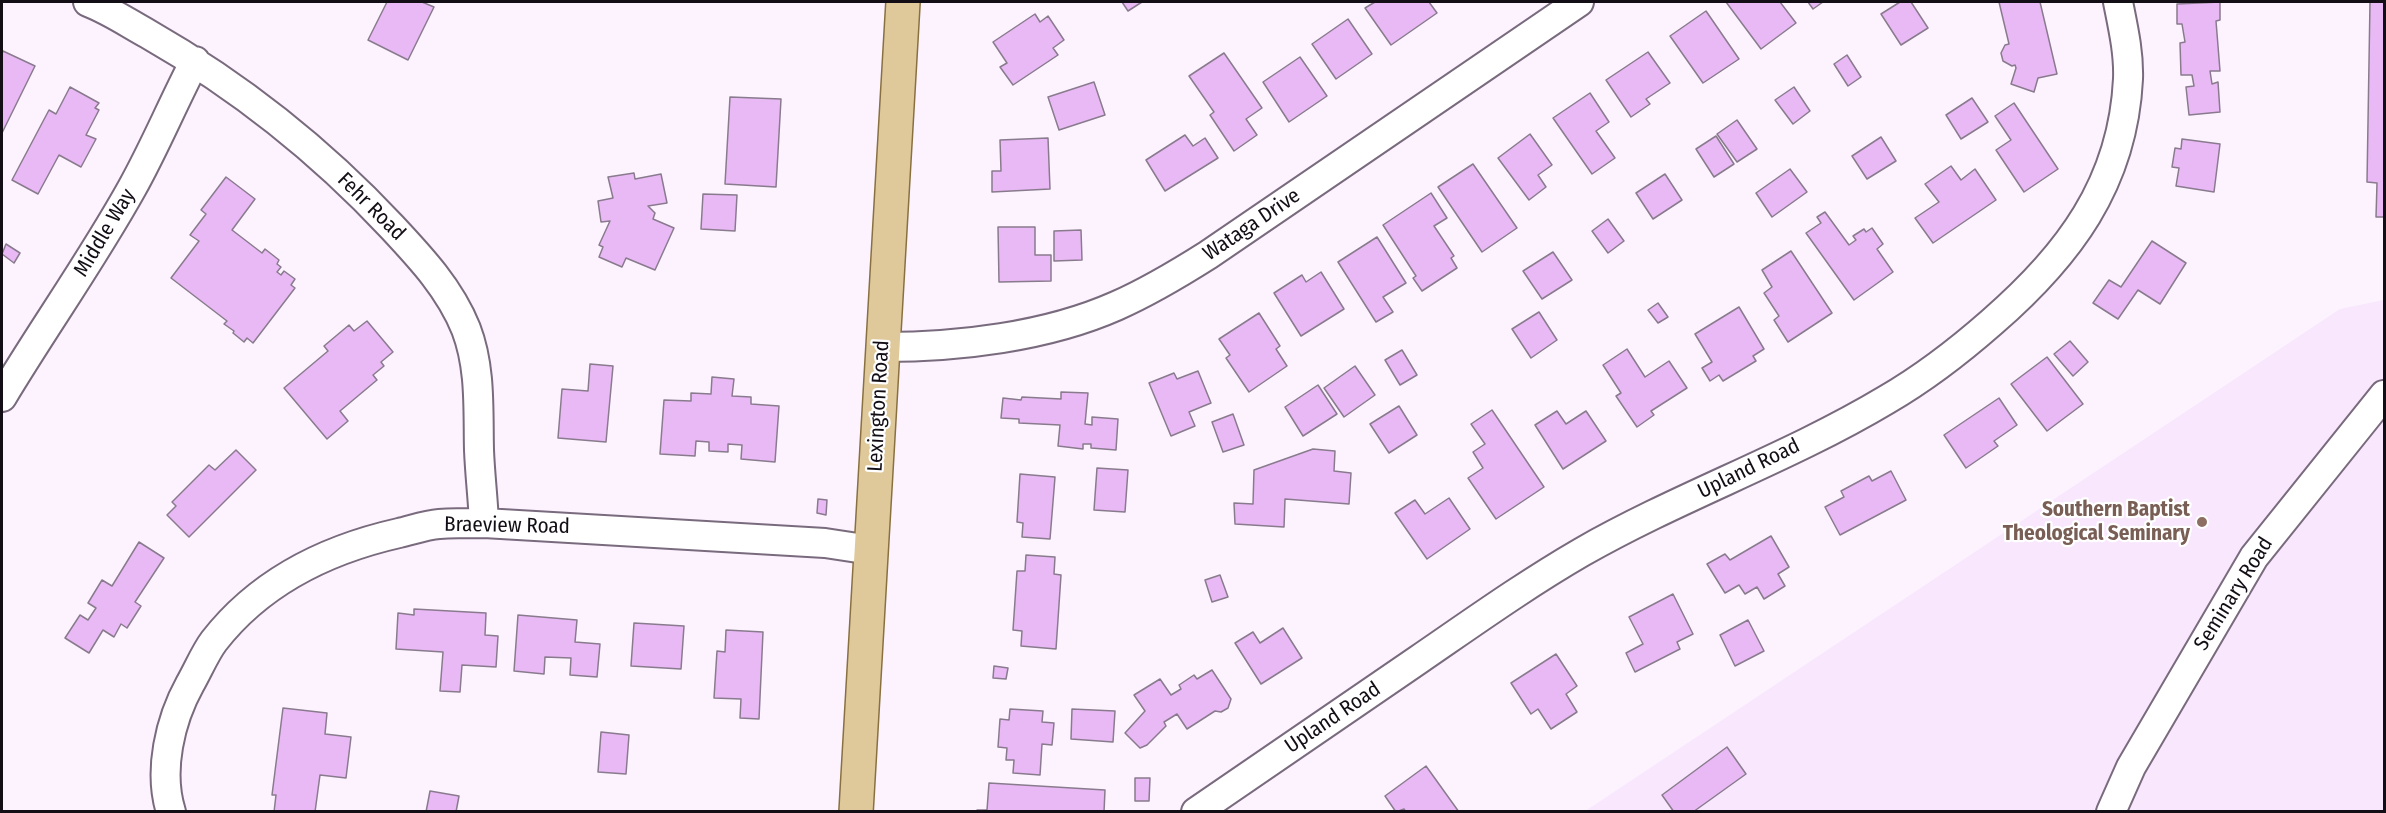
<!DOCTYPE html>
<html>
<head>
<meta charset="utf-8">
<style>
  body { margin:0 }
  #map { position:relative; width:2386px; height:813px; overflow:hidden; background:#fcf3ff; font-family:"Fira Sans Condensed",sans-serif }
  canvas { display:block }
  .frame { position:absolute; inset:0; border:3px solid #130e15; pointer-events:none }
</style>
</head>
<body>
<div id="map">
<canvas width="2386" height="813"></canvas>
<div class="frame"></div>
</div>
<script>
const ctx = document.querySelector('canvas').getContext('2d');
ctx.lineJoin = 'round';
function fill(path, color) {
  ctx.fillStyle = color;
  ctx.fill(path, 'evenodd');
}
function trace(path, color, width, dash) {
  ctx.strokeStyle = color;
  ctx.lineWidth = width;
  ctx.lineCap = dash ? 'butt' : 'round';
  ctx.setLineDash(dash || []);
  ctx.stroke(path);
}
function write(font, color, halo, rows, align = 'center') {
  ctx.font = font + ' "Fira Sans Condensed",sans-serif';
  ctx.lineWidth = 4.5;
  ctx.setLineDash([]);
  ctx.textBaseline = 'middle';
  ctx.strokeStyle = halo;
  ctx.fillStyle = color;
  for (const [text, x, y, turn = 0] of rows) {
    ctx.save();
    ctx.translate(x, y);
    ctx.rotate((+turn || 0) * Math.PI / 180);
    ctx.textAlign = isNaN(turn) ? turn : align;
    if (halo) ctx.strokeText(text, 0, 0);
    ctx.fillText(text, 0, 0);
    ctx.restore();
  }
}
const built = new Path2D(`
  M2384 300V811L1584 812 2340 309Z`);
const building = new Path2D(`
  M387 2H422L434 7 408 60 368 40Z
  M1122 2H1142L1128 11Z
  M1375 2H1429L1437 13 1391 45 1365 8Z
  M1726 2H1780L1796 23 1761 49Z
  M1808 2H1823L1813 9Z
  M1900 2H1911L1928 28 1901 45 1881 14Z
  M1999 2H2040L2057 74 2038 78 2034 92 2011 84 2016 68 2015 65 2012 66 2003 61 2001 53 2005 45 2009 44Z
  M2220 2V20L2216 21 2220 71H2210L2212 84 2218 82 2220 112 2189 115 2186 87 2194 86 2192 75H2181L2180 43 2185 42 2182 24H2177V4Z
  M2370 2H2384V217H2376L2377 183 2367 182Z
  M1706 11 1739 59 1703 83 1670 36Z
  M1035 14 1040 22 1048 16 1064 40 1053 48 1058 55 1013 85 1000 67 1007 63 993 42Z
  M1348 19 1372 54 1336 79 1312 44Z
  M3 51 35 66 2 133V54Z
  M1648 52 1670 83 1646 99 1650 104 1631 117 1606 80Z
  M1224 53 1262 108 1246 119 1257 135 1234 151 1210 115 1214 112 1189 76Z
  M1847 55 1861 77 1848 86 1834 64Z
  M1300 57 1327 96 1289 122 1263 82Z
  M1094 82 1105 115 1059 130 1048 97Z
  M70 87 99 103 95 108 99 110 86 135 96 139 81 167 59 155 38 194 12 180 49 110 56 114Z
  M1794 87 1810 111 1793 124 1775 100Z
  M1590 93 1609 122 1596 131 1615 158 1592 174 1553 118Z
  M730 97 781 99 776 187 725 184Z
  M1972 98 1988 122 1961 139 1946 115Z
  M2014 103 2058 169 2024 192 1996 150 2011 140 1995 116Z
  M1737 120 1757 149 1737 162 1717 134Z
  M1530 134 1552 165 1538 175 1546 187 1529 200 1498 158Z
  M1185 135 1193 146 1205 138 1218 158 1165 191 1146 160Z
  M1716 136 1734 164 1714 177 1696 149Z
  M1881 137 1896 161 1867 179 1852 156Z
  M1048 138 1050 189 992 192V171H1001L1000 140Z
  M2182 139 2220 144 2214 192 2176 186 2179 168 2172 167 2175 148 2181 149Z
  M1473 164 1517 228 1482 252 1438 187Z
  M1951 166 1961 180 1975 169 1996 200 1933 243 1915 218 1939 202 1925 184Z
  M1790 169 1807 192 1772 217 1756 193Z
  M634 173 635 179 661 174 667 203 648 206 655 213 653 219 674 228 655 270 626 258 622 267 599 257 603 247 599 245 610 221 601 222 598 201 613 198 608 177Z
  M1665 174 1682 200 1653 219 1636 193Z
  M226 177 255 199 232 230 262 253 265 249 279 260 277 264 281 267 277 272 281 275 284 271 295 279 291 285 295 288 253 343 247 338 244 342 233 333 234 331 224 324 227 321 171 278 199 241 190 235 206 214 201 210Z
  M1431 193 1447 218 1434 226 1454 256 1451 258 1457 268 1422 291 1413 278 1416 276 1383 225Z
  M703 194 737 195 735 231 701 229Z
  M1825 212 1849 245 1856 240 1853 236 1864 229 1866 232 1872 228 1883 244 1877 249 1893 272 1854 300 1806 233 1821 223 1817 217Z
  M1608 219 1624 241 1608 253 1592 231Z
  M998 227H1035V255H1051V281L999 282Z
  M1081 230 1082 260 1054 261V231Z
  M1377 237 1406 283 1383 297 1393 312 1376 322 1338 262Z
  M2152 241 2186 263 2160 304 2138 290 2118 319 2093 303 2109 280 2121 287Z
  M6 244 20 253 14 263 2 254Z
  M1791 251 1832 313 1788 342 1774 320 1779 316 1764 293 1772 287 1762 270Z
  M1553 252 1572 280 1542 299 1523 271Z
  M1321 272 1344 309 1301 336 1274 293 1302 275 1306 282Z
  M1658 303 1668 317 1658 323 1648 310Z
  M1739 307 1764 349 1753 356 1756 361 1723 381 1719 375 1710 381 1702 368 1712 362 1695 334Z
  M1539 312 1557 340 1531 358 1512 329Z
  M1259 313 1280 346 1276 349 1287 366 1249 392 1226 358 1230 355 1219 339Z
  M367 321 393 352 381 362 384 366 373 375 377 380 340 411 348 421 327 439 284 388 328 351 324 346 349 325 354 331Z
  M2070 341 2088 362 2073 376 2054 354Z
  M1627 349 1645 377 1669 361 1687 388 1651 411 1654 415 1637 427 1616 396 1621 393 1603 365Z
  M1402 350 1417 375 1400 385 1385 360Z
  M2047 357 2083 404 2047 431 2011 384Z
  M590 364 613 366 606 442 558 438 562 389 588 391Z
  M1355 366 1375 395 1344 417 1324 388Z
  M1198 371 1211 403 1189 412 1195 426 1171 436 1149 383 1174 373 1177 379Z
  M712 377 734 379 732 396 751 397V404L779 406 775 462 741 459 742 445 728 444V452L709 451V442L696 441 695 456 660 454 664 400 691 401V393L711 394Z
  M1318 385 1337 414 1303 436 1285 407Z
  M1061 392 1088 393 1085 424 1092 425V417L1118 419 1116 450 1091 448V444H1083V449L1058 446 1060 425 1019 423V419L1001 418 1003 398 1021 400 1022 397 1061 399Z
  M1999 398 2017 425 1994 441 1998 446 1966 468 1944 435Z
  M1399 406 1417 435 1389 453 1370 424Z
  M1492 410 1544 487 1496 519 1468 478 1483 468 1473 452 1485 444 1471 424Z
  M1557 411 1566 424 1586 411 1606 441 1563 469 1535 425Z
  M1233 414 1244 445 1223 452 1212 422Z
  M1313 449 1335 451 1334 471 1351 473 1349 504 1285 499 1284 527 1235 524 1234 503 1253 504 1254 470Z
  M236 450 256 470 189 537 167 515 176 506 172 502 209 465 215 470Z
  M1097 468 1128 470 1125 512 1094 510Z
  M1891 471 1906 500 1840 535 1825 507 1844 497 1841 491 1869 476 1872 481Z
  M1020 474 1055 477 1050 539 1022 537 1023 523 1017 522Z
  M1449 498 1470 529 1427 559 1395 513 1415 500 1425 514Z
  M818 499 827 500 826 515 817 513Z
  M1771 536 1789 567 1778 574 1785 586 1764 599 1757 587 1745 594 1739 585 1725 593 1707 564 1725 554 1730 560Z
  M139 542 164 558 135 602 141 606 127 628 121 624 114 637 103 630 89 653 65 638 80 615 88 620 96 608 88 603 102 580 112 586Z
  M1026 555 1055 557 1054 574 1061 575 1056 649 1021 646 1022 631 1013 630 1017 571H1025Z
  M1220 575 1228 597 1212 602 1205 580Z
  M1673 594 1693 634 1677 642 1680 649 1635 672 1626 653 1643 644 1629 617Z
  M414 609 486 613 485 635 498 636 496 667 462 665 460 692 440 691 443 652 396 649 398 613 414 615Z
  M518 615 577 620 575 642 600 644 597 677 570 675 571 658 545 657 544 674 514 671Z
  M1748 620 1764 651 1735 666 1720 635Z
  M634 623 684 626 681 669 631 666Z
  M1283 628 1302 658 1261 684 1235 643 1253 632 1260 643Z
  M726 630 763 632 759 719 740 718 741 699 714 698 717 651 725 652Z
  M1556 654 1577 686 1566 694 1577 712 1551 729 1538 709 1531 714 1511 683Z
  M994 666 1008 668 1006 679 993 678Z
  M1212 670 1231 699 1228 708 1221 712 1215 711 1187 729 1177 714 1164 722 1166 726 1147 745 1140 748 1125 733 1145 711 1134 695 1160 679 1171 695 1181 689 1179 685 1194 675 1197 679Z
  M283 708 327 713 325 734 351 737 346 778 320 775 315 812H274L276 795H272Z
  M1010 709 1043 711 1042 722 1054 723 1052 745 1042 744 1040 775 1013 773 1014 760H1006L1007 748 998 747 1000 719 1009 720Z
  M1072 709 1115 711 1113 742 1071 739Z
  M601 732 629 735 626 774 598 772Z
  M1727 747 1746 774 1693 812H1674L1662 795Z
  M1426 766 1459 812H1406L1404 809 1396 812 1385 796Z
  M1135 778H1150L1149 801H1135Z
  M989 783 1105 790 1104 812H977V810H987Z
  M430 791 459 796 456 812H426Z`);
const street = new Path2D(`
  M88 2C109 10 128 23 148 34 239 86 320 150 392 227 421 258 450 289 466 329 481 368 478 410 479 450 480 475 483 499 484 523
  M883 347C958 347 1046 337 1116 306 1148 292 1178 274 1208 255L1579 2
  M2 397C44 327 92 260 132 188 155 147 173 103 195 61
  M171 812C158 771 170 720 190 684 198 670 205 653 214 641 260 582 328 549 399 533 412 530 426 525 439 524 454 523 469 523 484 523L825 543 871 550
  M1196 812C1270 761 1344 711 1418 660 1472 623 1525 585 1582 552 1680 496 1789 458 1886 400 1924 378 1959 351 1992 322 2068 256 2123 184 2128 79 2129 53 2123 27 2118 2
  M2111 812 2131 767 2254 557 2384 395`);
const primary = new Path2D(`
  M856 812 903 2`);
const markers = [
  [2202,522,6,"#8d6e63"]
];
const streetNames = [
  ["Fehr Road",371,207,45],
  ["Wataga Drive",1252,225,-34],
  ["Middle Way",105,233,-59],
  ["Lexington Road",879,406,-87],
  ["Upland Road",1749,469,-26],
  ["Braeview Road",507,526,1],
  ["Seminary Road",2234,594,-58],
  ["Upland Road",1333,718,-34]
];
const educationNames = [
  ["Southern Baptist",2190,510],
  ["Theological Seminary",2190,534]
];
fill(built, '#f8e7fd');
fill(building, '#e9b9f5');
trace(building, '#897b8d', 1.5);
trace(street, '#796b7d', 32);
trace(primary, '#897041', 36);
trace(street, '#fff', 28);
trace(primary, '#dfc99b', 33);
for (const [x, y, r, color] of markers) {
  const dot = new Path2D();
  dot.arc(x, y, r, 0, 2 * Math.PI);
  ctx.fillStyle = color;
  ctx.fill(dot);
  trace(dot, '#fff', 2);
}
write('21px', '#130e15', '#fff', streetNames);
write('bold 21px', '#785e54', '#fff', educationNames, 'right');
</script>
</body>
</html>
